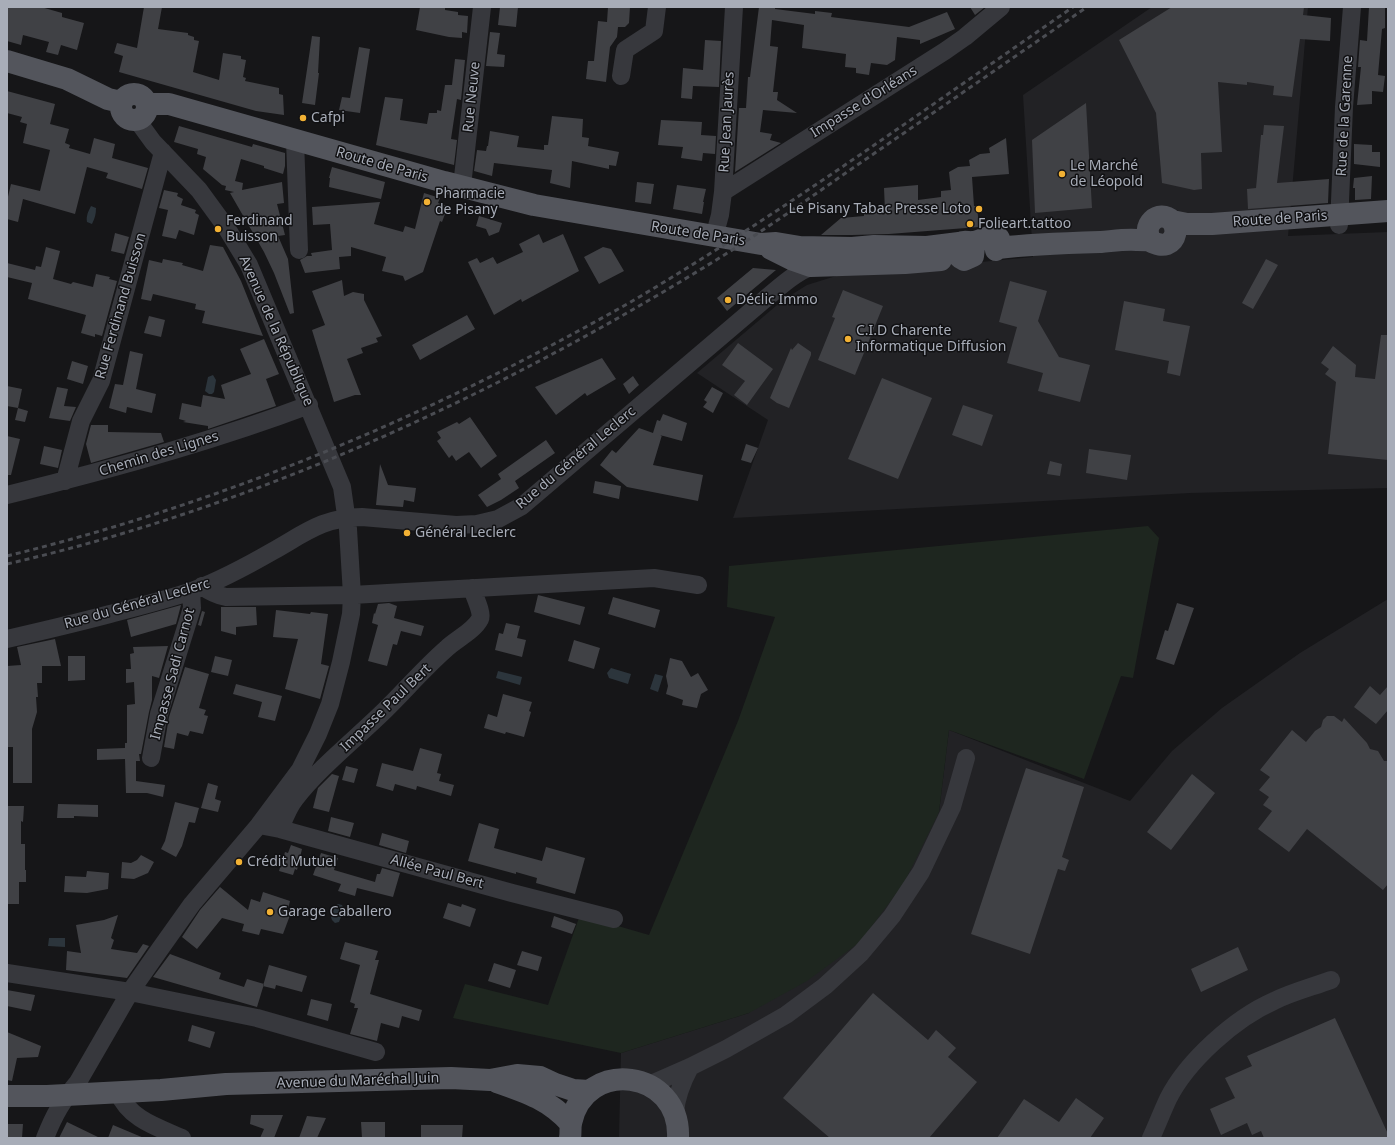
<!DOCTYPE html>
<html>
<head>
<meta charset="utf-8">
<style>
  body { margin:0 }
  #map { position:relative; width:1395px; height:1145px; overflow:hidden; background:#161618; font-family:"Noto Sans",sans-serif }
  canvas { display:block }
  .frame { position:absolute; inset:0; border:8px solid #a8adb8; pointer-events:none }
</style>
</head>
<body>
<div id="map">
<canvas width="1395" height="1145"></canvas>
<div class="frame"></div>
</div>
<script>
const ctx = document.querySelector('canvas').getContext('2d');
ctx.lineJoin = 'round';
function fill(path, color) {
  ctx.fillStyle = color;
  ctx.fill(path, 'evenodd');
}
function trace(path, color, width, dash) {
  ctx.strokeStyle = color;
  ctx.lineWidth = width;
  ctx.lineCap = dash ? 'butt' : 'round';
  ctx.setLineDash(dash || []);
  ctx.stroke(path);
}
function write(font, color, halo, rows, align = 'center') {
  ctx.font = font + ' "Noto Sans",sans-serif';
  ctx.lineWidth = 3;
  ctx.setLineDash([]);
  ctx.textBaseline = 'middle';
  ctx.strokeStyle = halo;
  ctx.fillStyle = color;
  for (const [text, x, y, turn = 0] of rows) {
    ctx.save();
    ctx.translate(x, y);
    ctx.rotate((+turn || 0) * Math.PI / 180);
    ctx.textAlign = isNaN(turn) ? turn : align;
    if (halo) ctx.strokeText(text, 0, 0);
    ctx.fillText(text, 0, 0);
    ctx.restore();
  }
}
const built = new Path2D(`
  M1152 7H1308L1288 236 1388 232V488L1190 493 733 518 768 420 697 373 783 300 807 285 836 276 1033 257 1023 95Z
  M1388 599V1138H619L621 1053 749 1013 939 812 949 730 1130 801 1172 751 1222 708 1300 653Z`);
const green = new Path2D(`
  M1148 526 1159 538 1133 678 1121 676 1084 779 949 730 939 812 904 883 860 942 807 981 749 1013 621 1053 453 1018 465 984 548 1005 580 915 649 935 738 721 775 617 727 607 729 566Z`);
const water = new Path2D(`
  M91 206 96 208C96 214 95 218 92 224L87 222C86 216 88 212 91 206Z
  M213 375 216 380 214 392 212 394H209L205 391 208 377Z
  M611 668 631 674 628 684 609 678 607 673Z
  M498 671 522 677 520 685 496 678Z
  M655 674 663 676 658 692 650 689Z
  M338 904 342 905 344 909 339 922 335 923 332 920 331 917 335 906Z
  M49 938H65V947L48 946Z`);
const building = new Path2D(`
  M7 7H41L62 13V17L84 23 77 50 61 45 58 55 46 52 49 42 23 35 21 45 7 41Z
  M144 7H162L158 29 188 33V35L194 37V40L199 41 193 72 219 80 223 53 241 56V59L246 60 243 77 246 78 245 81 279 88V94L283 95 284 115 256 111 119 72 123 56 114 53 117 43 137 48Z
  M420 7H445V10L458 12V15L468 16 467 33 462 32V38L449 37 416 30Z
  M500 7H518L516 27 498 25Z
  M608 7H630L629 23 625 27H618L617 37 610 47 606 82 586 79 588 61H594L598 21 607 22Z
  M759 7H775V9L815 14V11L832 13 831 17 909 27 947 12 955 29 920 44V40L897 37 895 60 887 65 871 63 869 75 856 73V68L845 67 846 54 802 48 804 25 772 20 770 46 778 47 773 92H778L777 100 797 113 763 110 760 132 772 134 770 140 781 143 735 172 739 108H746L748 77H750Z
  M970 7H985L975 15Z
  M1172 7H1304L1303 15 1331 18 1330 41 1300 39 1292 97 1273 95 1274 86 1247 82V85L1218 82 1222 152 1201 153 1202 189 1194 190 1162 183 1156 113 1119 40Z
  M1369 7H1385V28L1382 29 1378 75 1385 76 1383 92 1372 91V104L1357 105 1361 67H1358L1360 40 1367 41Z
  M490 32 500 33 497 54 505 55 504 67 486 66Z
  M312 36 320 37 318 73H319L315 105 302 103Z
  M705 40 721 41 719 87 693 86 692 99 681 98 683 68 703 70Z
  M359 47 370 49 360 113 339 110 342 97 350 98Z
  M455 59 465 60 461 100 457 99 451 139 457 140 454 165 376 145 385 97 403 99 400 120 427 124 429 113H437V110L441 111 445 85H452Z
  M7 91 55 104 50 124 69 129 65 143 70 145 69 148 90 154 94 138 115 144 112 158 148 168 142 189 106 178 108 173 87 167 75 214 23 199 18 222 7 219V201L11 184 40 191 50 150 23 143 27 124 20 122 22 117 7 113Z
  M1086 103 1092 208 1035 213 1032 140Z
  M552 116 583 119 582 137 589 138 588 146 619 152 616 166 609 165V169L572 161 570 188 550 183 552 170 494 163 492 176 474 171 477 150 486 151 487 146H488L490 131 519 136 517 147 544 150V145H548Z
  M661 120 702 122 701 135 716 136 715 154 703 153 702 161 681 158 683 147 658 145Z
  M1264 125 1284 126 1277 183 1329 179 1328 203 1248 209 1247 189 1256 188 1261 135H1263Z
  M179 126 252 147 253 144 285 153V166L283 174 264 168V166L241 159 235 181 243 183 242 190 282 182 284 203 277 204 285 235 278 236 288 259 294 313 290 314 274 273 264 252 230 193 234 192 225 190 226 186 222 185 203 169 206 157 197 154 198 149 174 142Z
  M1006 138 1009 174 972 177 974 206H977L979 227 889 234 852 235H821L841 218 864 216V212L885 211 884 188 918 185V200L941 197V191L951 190 949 172 958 167 970 166 969 160 980 154 990 153 989 148Z
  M1354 144 1372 145V152H1380V167L1354 164Z
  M332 167 385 182 381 199 329 187 330 178H329Z
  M1372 176 1371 199 1355 200V188H1353L1354 178Z
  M637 182 654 184 651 204 635 202Z
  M677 185 706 189 703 202H704L702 214 673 209Z
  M164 190 178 193 177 196 183 199 181 205 196 210 195 213 199 215 194 235 179 230 176 239 162 236 168 210 159 208Z
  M424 193 440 198 438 203 448 206 442 222 440 221 423 272 405 281 403 276 382 271 386 257 351 247V256L339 257 340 269 305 273 300 260 307 256H312L311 253 332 250 330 224 313 225 312 207 380 202 374 224 403 232 405 226 415 229Z
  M479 216 502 223 499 232 489 236 486 229 476 226Z
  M115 233 129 237 124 254 111 251Z
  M539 234 543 243 563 234 579 271 522 302 521 299 494 315 468 262 477 258 480 263 493 257 497 264 523 252 519 244Z
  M210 245 223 247 241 281 263 336 202 323 205 311 195 309 196 304 153 294 151 301 141 299 149 260 162 263 163 259 183 263 182 265 203 271Z
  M46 247 60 251 53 279 71 284 73 282 93 287 96 274 110 277 109 279 117 281 102 336 95 334V337L81 333 86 315 28 299 32 283 7 277V263L35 270 36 266 41 267Z
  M603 247 611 249 624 271 599 284 584 257Z
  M1266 259 1278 265 1253 309 1242 303Z
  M753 268 776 270 727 311 717 298Z
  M342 280 344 296 353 292 364 294V300L382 336 376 338 378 342 361 348 363 353 347 359 361 395H355L334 402 312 330 325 325 312 291Z
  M1010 281 1047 291 1038 321 1059 357 1090 365 1080 402 1038 391 1043 373 1007 363 1017 327 999 322Z
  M843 290 883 306 855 375 818 360 835 318 832 317Z
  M1124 301 1165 309 1163 321 1190 326 1180 376 1167 373 1169 361 1115 350Z
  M467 315 475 329 420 360 412 345Z
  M149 316 165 320 161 337 144 333Z
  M1381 335H1388V460L1328 454 1336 382 1325 374 1329 369 1321 363 1333 346 1356 365 1355 377 1375 379Z
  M264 339 279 374 266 379 276 406 208 429V426L183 422 186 421 179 419 182 403 201 407 203 395 225 399 221 385 251 374 240 349Z
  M738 343 773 369 747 405 734 395 745 381 722 365Z
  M798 343 811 352V355L789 408 777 403 770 398 791 348 792 350Z
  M130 351 143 354 136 389 156 394 152 413 127 407 126 413 109 408 115 384 123 385Z
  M602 358 616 379 587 396 585 393 556 415 535 387Z
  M72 361 88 366 83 384 67 379Z
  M633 376 639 385 629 394 623 384Z
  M882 378 932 398 898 479 848 459Z
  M7 386 22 389 18 408 7 406Z
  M57 387 68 389 64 406 76 407 70 421 49 418Z
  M712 387 723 393 713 413 703 407 707 402 704 400Z
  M963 405 993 415 982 446 952 435Z
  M18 408 28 411 25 422 15 420Z
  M663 414 687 423 682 441 660 435H662L653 465 703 475 698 501 627 487 600 465 612 450 616 453 639 428 653 433 657 420 660 421Z
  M470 417 497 456 481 468 469 452 456 461 452 455 449 458 437 441 441 438 437 432 457 422 459 424Z
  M91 425H108V432L161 433 164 442 91 463 86 444Z
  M7 436 20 439 11 475H7Z
  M546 440 555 453 515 481 519 488 501 500 487 507 478 495 501 479 498 474Z
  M746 444 758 448 751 463 741 460Z
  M44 446 62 450 58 468 40 464Z
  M1089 449 1131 455 1127 480 1086 473Z
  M1050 461 1062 464 1060 476 1047 474Z
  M380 464 388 485 416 488 414 502 404 500 403 507 376 505Z
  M595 481 621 486 619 499 593 493Z
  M538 595 585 607 580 625 534 612Z
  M613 597 660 610 655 628 608 614Z
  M389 603 397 606 394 618 424 626 421 636 401 631 397 645 393 644 387 666 368 661 378 625 372 623 374 613 375 614 378 604Z
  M1177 603 1194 608 1174 665 1156 659 1165 630 1168 631Z
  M181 605 176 624 131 637 127 620Z
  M221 607H256L257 625 236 627V635L221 631Z
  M276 610 310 614 311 612 328 614 321 664 329 666 320 699 285 689 298 639 273 637Z
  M202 611 205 612 201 626 198 625Z
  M506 623 520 626 517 638 526 640 522 657 495 650 499 633 503 634Z
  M55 639 61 666H42V683H37L38 697H36L37 712 32 729V783H13V747H7V666L21 665 17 647Z
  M574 640 600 648 594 669 568 661Z
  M168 646 159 678 152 676V700L149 712 141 754H139L140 761H136V781L165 785 163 797 147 793H126L125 759 97 760V749L125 748V743H127V705L135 704 134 682 126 683V669H131L130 654 134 653 133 647Z
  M68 656H85V680L68 681Z
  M215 656 232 660 228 676 211 672Z
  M670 658 682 661 691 677 698 673 708 690 701 694 697 708 682 705 683 700 666 694 668 686 666 676Z
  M185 667 209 674 199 708 206 710 204 715 208 716 203 734 190 731 188 736 177 733 174 749 164 747 169 717Z
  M236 684 282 696 275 721 258 717 262 702 233 694Z
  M1370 686 1380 695 1388 686V710L1376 724 1354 707Z
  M503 694 532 702 529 711 531 712 524 737 506 732 505 734 484 728 488 714 497 717Z
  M1327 716H1334L1342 722 1344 718 1367 743 1370 749 1378 751 1384 761H1388V884L1383 890 1307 829 1289 852 1258 829 1272 811 1263 805 1269 797 1259 790 1270 777 1260 770 1292 730 1306 742 1315 731 1321 727 1323 720Z
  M420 748 442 754 437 773 441 774 439 781 454 785 451 796 417 786 416 790 395 784 393 791 376 786 382 763 413 771Z
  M346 766 358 769 354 783 342 780Z
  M1026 768 1084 787 1062 857 1069 860 1065 871 1058 869 1030 954 971 934Z
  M332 774 339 776 329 812 313 808 318 788Z
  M1192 774 1215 793 1171 850 1147 832Z
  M208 783 218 786 215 799 221 801 218 812 201 808Z
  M175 802 199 808 195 823 189 822 182 846 176 857 161 849 165 841Z
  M58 804 98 805V817L74 816V818H57Z
  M7 806H24L23 822 21 821V844H25V870H26V882H19V904H7Z
  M331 817 354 823 350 837 328 831Z
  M479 823 499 829 494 848 542 861 546 847 585 858 575 894 536 883 537 878 516 872V874L468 861Z
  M382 833 409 841 406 853 379 845Z
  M291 845 302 849 297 870 295 869 293 875 279 871 285 852 288 853Z
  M321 853 338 858 334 870 375 882 377 874H380L382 868 400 873 393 897 357 888 355 896 338 891 341 884 313 875Z
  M141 855 154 862 148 873 134 879 121 878 122 862 131 863 137 860Z
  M87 871 109 873 108 889 87 893 64 892 65 876 86 877Z
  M220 887 248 910 251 899 260 902 263 892 290 901 288 909 292 910 283 934 261 929 259 935 242 931 244 924 222 918 197 949 182 937 200 910Z
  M448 903 461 907 462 904 476 909 470 927 443 918Z
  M118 915 111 938 114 940 111 949 137 953 143 944 149 946 127 978 66 970 67 951 81 953 76 925 104 920Z
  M554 916 576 924 572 934 551 927Z
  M345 942 378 951 375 960H379L370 994 422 1010 419 1021 402 1016 399 1028 381 1023 377 1041 350 1034 358 1008H354L355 1004 350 1002 360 965 340 959Z
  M1238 947 1248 970 1201 992 1191 969Z
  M522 951 542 957 538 971 517 965Z
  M170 954 221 973 219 979 244 987 247 979 264 984 257 1007 153 977Z
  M494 963 516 970 510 988 488 981Z
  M269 965 307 976 302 992 276 985 275 989 263 986Z
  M7 990 35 995 31 1011 7 1006Z
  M873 993 928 1040 936 1030 956 1048 948 1057 977 1082 929 1138H830L783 1098Z
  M311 999 332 1004 328 1021 307 1015Z
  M1335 1018 1388 1134V1138H1264L1261 1131 1252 1135 1247 1123 1221 1135 1210 1109 1235 1098 1225 1078 1252 1066 1247 1056Z
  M192 1025 215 1032 210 1048 188 1041Z
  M7 1032 41 1046 38 1057 17 1058 12 1081 7 1080Z
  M1076 1098 1104 1118 1090 1138H997L1024 1099 1059 1122Z
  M251 1115H283L274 1138H260L264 1129 250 1124Z
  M307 1116 326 1118 317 1138H299Z
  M67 1122 100 1138H59Z
  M361 1122H385V1138H362Z
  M7 1124H23L22 1138H7Z
  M113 1125 144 1138H108Z
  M421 1125H463L462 1138H421Z`);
const minor = new Path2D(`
  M621 76 625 50 654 31 657 7
  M295 140 299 250
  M462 186 482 7
  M723 192 945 51 965 37 1001 7
  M1339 225 1344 107 1352 7
  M714 237 720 215 723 192 734 7
  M65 481 81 421 101 381 163 152
  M7 495C109 470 211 442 309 405
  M202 586C210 592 216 595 226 597L352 595 654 578 698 585
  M7 639C42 631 76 623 110 614 137 607 165 600 192 591 221 580 247 566 273 551 305 533 324 517 362 517L456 525 477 524 498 519 522 506 764 300C781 286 799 268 821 264
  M151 758 159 714 192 608 191 591
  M259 825 280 829 512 893 614 919
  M280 829C284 819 288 808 295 799 318 769 353 741 381 714 403 693 423 669 446 649 455 640 474 631 480 619 483 613 474 596 472 588
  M7 973 130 992 257 1018 376 1052
  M649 1085 690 1067 726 1049 786 1015 825 986 861 953 892 916 921 872 952 807 966 758
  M118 1092C129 1119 157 1127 182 1138
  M675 1113C676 1097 682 1082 690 1067
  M45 1138C54 1115 62 1101 78 1082L130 992 160 949 192 904 259 825 300 770 318 734 330 704 341 662 351 614 352 595 348 529 342 487 249 265 226 227 199 190 153 142 137 120
  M1151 1138C1157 1125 1162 1112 1168 1099 1187 1061 1235 1018 1274 1001 1292 992 1312 987 1331 980`);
const major = new Path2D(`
  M7 61 67 79 108 99 121 102
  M121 107a13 13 0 1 1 26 0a13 13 0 1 1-26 0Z
  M147 104H169L444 182 534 205 761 244 776 243 800 247 852 248 874 246 927 247 959 243
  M1172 221 1187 224H1212L1388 211
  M971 243 974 247 973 256 964 260C957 257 952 248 960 243 965 240 968 243 972 242 982 242 1000 227 1000 244L996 250
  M998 248C1032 244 1067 243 1101 242 1113 241 1125 239 1137 240 1142 240 1149 240 1152 242 1157 244 1161 246 1167 244 1176 240 1178 229 1172 221 1159 208 1139 226 1152 242
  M771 249 791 259 811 266 905 263 941 260
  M497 1082C526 1092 550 1100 571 1124
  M7 1096H47L161 1090 226 1084 451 1078 490 1080 517 1075 540 1077 555 1084 573 1090 589 1091
  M570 1138C571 1133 570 1128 571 1123 585 1057 681 1069 678 1138`);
const rail = new Path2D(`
  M7 556C182 513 345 450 506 369 547 348 588 326 629 303 782 213 927 108 1073 7
  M7 564C264 505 514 387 737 247 782 218 825 187 869 157 942 107 1014 57 1087 7`);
const markers = [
  [303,118,4,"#f2b134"],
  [1062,174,4,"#f2b134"],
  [427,202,4,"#f2b134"],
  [979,209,4,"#f2b134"],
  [970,224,4,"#f2b134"],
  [218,229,4,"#f2b134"],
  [728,300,4,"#f2b134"],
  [848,339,4,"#f2b134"],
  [407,533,4,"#f2b134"],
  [239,862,4,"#f2b134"],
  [270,912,4,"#f2b134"]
];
const streetNames = [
  ["Rue Neuve",472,97,-84],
  ["Impasse d'Orléans",864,102,-32],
  ["Rue de la Garenne",1345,116,-87],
  ["Rue Jean Jaurès",727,122,-87],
  ["Route de Paris",382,165,16],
  ["Route de Paris",1280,219,-4],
  ["Route de Paris",698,234,9],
  ["Rue Ferdinand Buisson",121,306,-74],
  ["Avenue de la République",276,331,66],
  ["Chemin des Lignes",159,454,-17],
  ["Rue du Général Leclerc",576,458,-40],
  ["Rue du Général Leclerc",137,604,-16],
  ["Impasse Sadi Carnot",173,674,-75],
  ["Impasse Paul Bert",386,708,-44],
  ["Allée Paul Bert",437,872,15],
  ["Avenue du Maréchal Juin",358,1081,-2]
];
const poiNames = [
  ["Cafpi",311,118],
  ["Le Marché",1070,166],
  ["de Léopold",1070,182],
  ["Pharmacie",435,194],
  ["de Pisany",435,210],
  ["Le Pisany Tabac Presse Loto",971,209,"right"],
  ["Ferdinand",226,221],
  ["Buisson",226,237],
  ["Folieart.tattoo",978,224],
  ["Déclic Immo",736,300],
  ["C.I.D Charente",856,331],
  ["Informatique Diffusion",856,347],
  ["Général Leclerc",415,533],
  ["Crédit Mutuel",247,862],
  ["Garage Caballero",278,912]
];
fill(built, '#222225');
fill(green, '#1e261f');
fill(water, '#2c353c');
fill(building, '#404145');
trace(minor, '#37383d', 18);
trace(major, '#53555c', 22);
trace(rail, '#4a4c52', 3, [5, 4]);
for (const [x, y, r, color] of markers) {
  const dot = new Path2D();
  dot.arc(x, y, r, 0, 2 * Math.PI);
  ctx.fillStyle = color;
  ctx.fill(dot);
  trace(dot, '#111113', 1.5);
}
write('14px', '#a8adb8', '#111113', streetNames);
write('14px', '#a8adb8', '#111113', poiNames, 'left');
</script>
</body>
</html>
